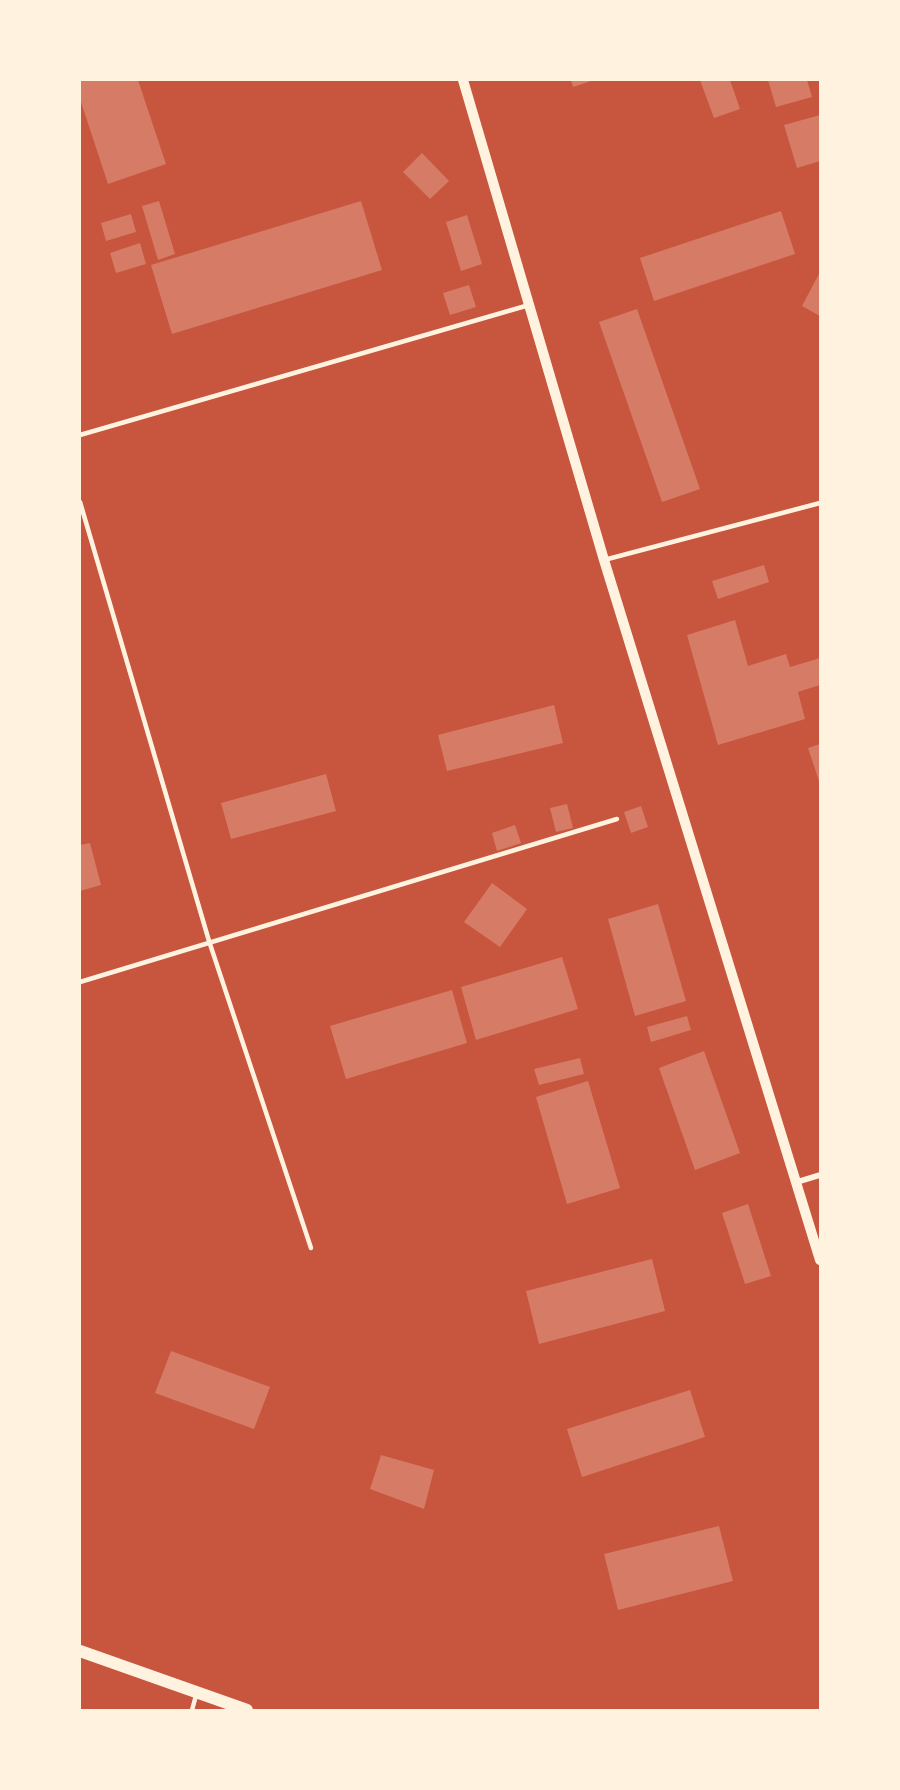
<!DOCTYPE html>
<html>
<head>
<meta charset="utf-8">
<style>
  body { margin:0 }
  #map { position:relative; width:900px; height:1790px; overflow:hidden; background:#c8553d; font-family:Inter,sans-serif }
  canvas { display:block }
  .frame { position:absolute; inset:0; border:81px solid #fff3e0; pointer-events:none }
</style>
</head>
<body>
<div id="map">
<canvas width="900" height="1790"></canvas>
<div class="frame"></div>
</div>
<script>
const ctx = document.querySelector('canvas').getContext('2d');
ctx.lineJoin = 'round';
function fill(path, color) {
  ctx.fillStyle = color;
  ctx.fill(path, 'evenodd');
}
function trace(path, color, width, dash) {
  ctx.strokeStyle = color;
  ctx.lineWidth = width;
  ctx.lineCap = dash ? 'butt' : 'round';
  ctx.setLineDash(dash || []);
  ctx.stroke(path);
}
const building = new Path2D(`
  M80 80H138L166 164 108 184 80 99Z
  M571 80H594L573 87Z
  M700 80H730L740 109 714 118Z
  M768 80H807L812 97 776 107Z
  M820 115V161L797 168 784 125Z
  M422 153 449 181 430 199 403 172Z
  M159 201 175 254 158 260 142 206Z
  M361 201 382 270 172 334 151 265Z
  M781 211 795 254 654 301 640 258Z
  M131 214 136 232 106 241 101 223Z
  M467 215 482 264 461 271 446 222Z
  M140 243 146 264 116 273 110 253Z
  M820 272V316L802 306Z
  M469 285 476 307 450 315 443 293Z
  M637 309 700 489 662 502 599 322Z
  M764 565 769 582 718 599 712 581Z
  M735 620 748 666 786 654 790 667 820 658V685L798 692 805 719 718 745 687 635Z
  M554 705 563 743 447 771 438 735Z
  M820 744V784L808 748Z
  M326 774 336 811 231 839 221 803Z
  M567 804 573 828 556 832 550 808Z
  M641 806 648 827 631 833 624 812Z
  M515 825 521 843 497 851 492 833Z
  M90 843 101 885 80 891V845Z
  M492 883 527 909 500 947 464 922Z
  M658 904 686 1001 635 1016 608 919Z
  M562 957 578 1009 476 1040 461 987Z
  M452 990 467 1043 346 1079 330 1026Z
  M687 1016 691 1030 651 1042 647 1027Z
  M704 1051 740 1153 695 1170 659 1068Z
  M580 1058 584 1074 539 1085 534 1069Z
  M588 1081 620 1188 567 1204 536 1097Z
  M748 1204 771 1276 745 1284 722 1213Z
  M652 1259 665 1311 539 1344 526 1291Z
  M171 1351 270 1387 254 1429 155 1393Z
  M690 1390 705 1437 582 1477 567 1429Z
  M381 1455 434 1470 424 1509 370 1489Z
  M719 1526 733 1581 618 1610 604 1554Z`);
const service = new Path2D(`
  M80 435 529 305
  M80 502 209 941 311 1248
  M604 560 820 503
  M80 982 617 819
  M192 1710 197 1692`);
const minor = new Path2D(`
  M797 1182 820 1175`);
const tertiary = new Path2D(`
  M463 80 604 560 820 1260`);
const secondary = new Path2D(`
  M80 1651 247 1710`);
fill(building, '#d67c66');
trace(service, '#fff3e0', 4.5);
trace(minor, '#fff3e0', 6);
trace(tertiary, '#fff3e0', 10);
trace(secondary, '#fff3e0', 12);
</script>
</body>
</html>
